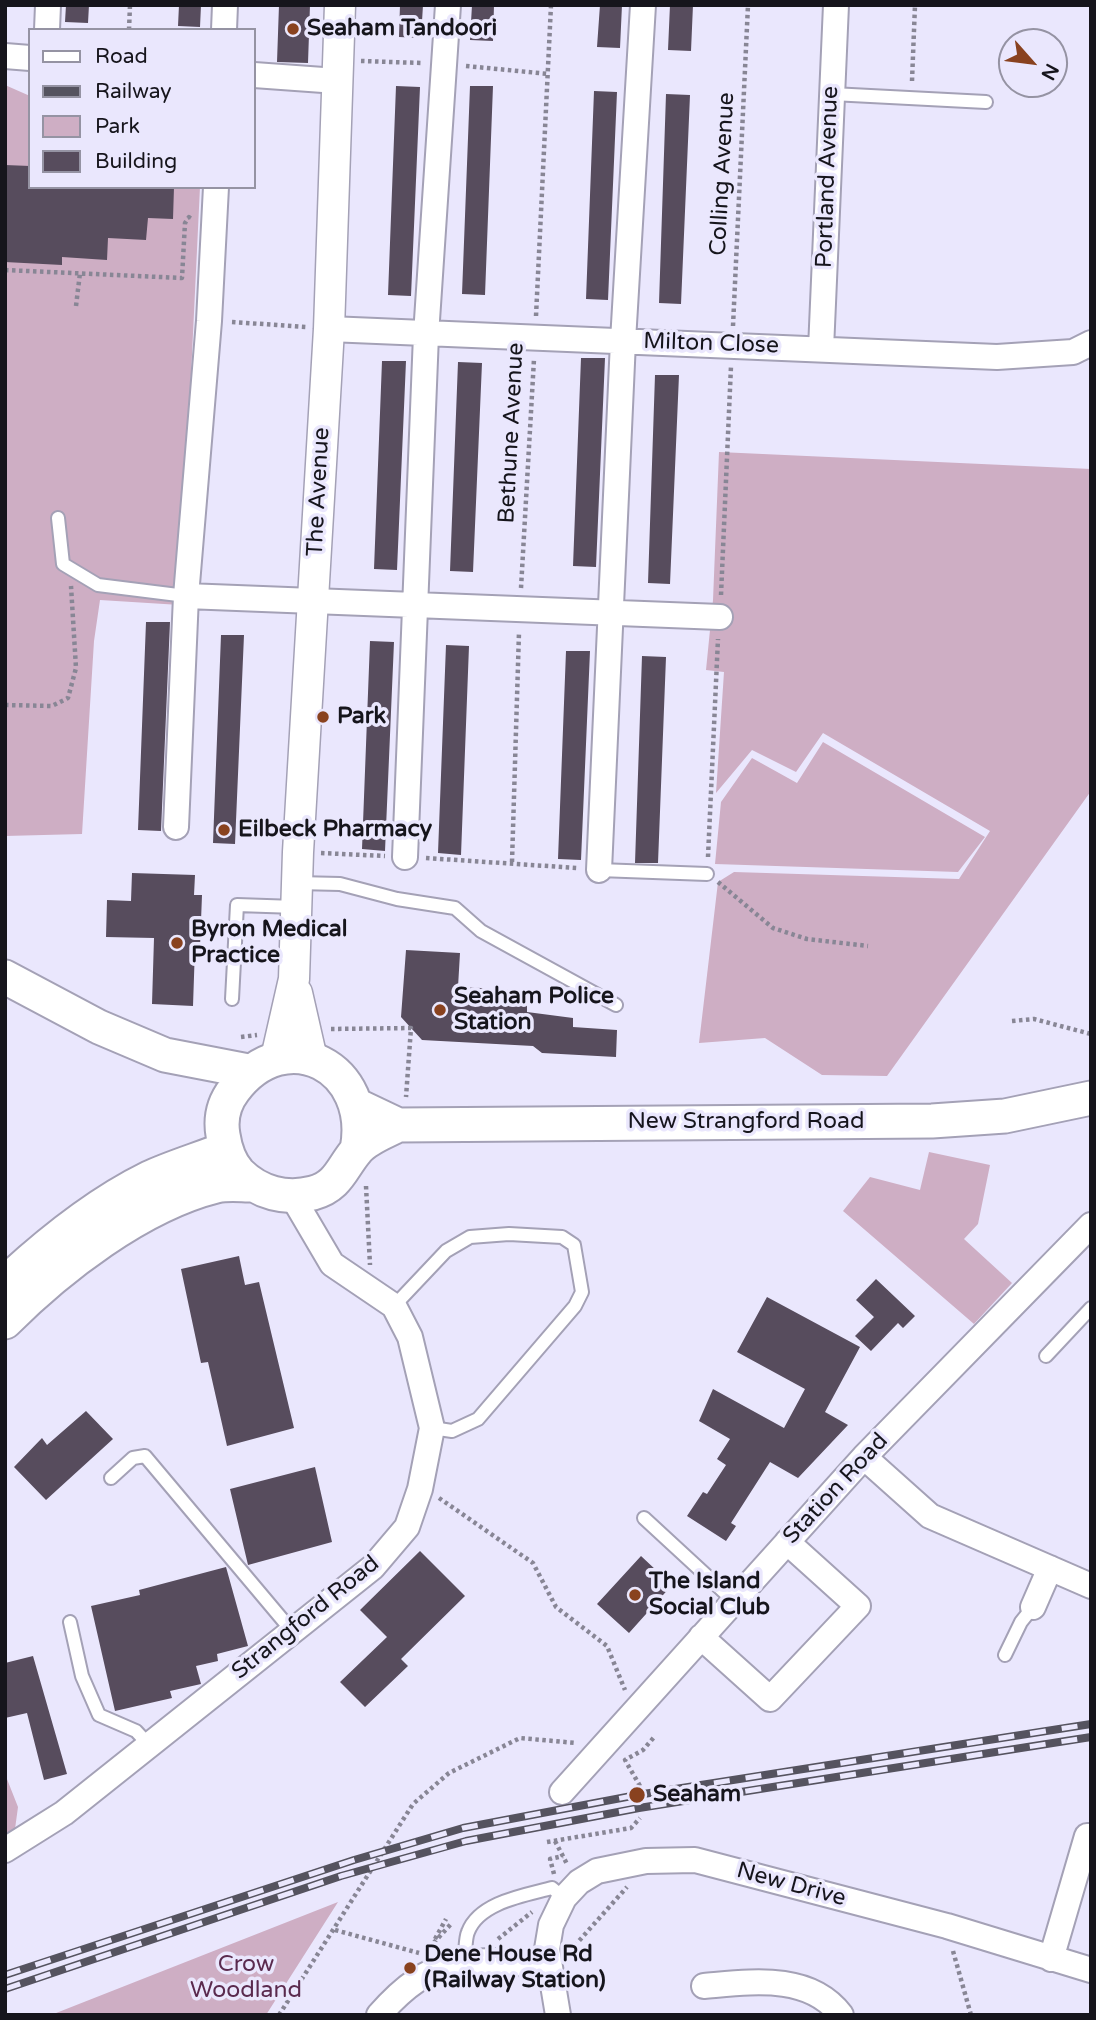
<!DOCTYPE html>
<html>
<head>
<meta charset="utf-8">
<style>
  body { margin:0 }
  #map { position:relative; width:1096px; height:2020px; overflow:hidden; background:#eae7fd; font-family:"Varela Round",sans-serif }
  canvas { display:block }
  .frame { position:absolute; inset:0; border:7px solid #16151c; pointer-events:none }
  .legend { position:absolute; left:28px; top:28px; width:228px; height:161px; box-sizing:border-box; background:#eae7fd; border:2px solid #9593a3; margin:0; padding:9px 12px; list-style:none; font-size:21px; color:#16151c }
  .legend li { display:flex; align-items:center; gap:14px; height:35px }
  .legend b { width:35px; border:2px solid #9593a3 }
  .north { position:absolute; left:998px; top:28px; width:70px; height:70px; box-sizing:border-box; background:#eae7fd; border:2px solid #9593a3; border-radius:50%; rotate:118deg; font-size:19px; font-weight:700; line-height:28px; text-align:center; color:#16151c }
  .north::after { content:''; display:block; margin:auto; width:24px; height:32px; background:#89421f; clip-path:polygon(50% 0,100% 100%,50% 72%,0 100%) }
</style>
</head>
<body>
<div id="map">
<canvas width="1096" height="2020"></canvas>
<div class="frame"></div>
<ul class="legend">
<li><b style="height:9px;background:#fff"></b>Road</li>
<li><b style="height:9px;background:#55535f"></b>Railway</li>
<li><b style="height:19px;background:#ceaec4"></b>Park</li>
<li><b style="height:19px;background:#574c5d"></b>Building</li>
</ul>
<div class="north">N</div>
</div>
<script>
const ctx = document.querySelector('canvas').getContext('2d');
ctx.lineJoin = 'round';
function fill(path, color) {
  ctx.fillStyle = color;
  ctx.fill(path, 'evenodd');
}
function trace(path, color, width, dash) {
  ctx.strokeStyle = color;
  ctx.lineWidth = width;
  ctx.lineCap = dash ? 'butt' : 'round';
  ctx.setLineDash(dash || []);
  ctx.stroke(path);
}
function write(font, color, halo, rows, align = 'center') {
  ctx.font = font + ' "Varela Round",sans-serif';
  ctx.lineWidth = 7;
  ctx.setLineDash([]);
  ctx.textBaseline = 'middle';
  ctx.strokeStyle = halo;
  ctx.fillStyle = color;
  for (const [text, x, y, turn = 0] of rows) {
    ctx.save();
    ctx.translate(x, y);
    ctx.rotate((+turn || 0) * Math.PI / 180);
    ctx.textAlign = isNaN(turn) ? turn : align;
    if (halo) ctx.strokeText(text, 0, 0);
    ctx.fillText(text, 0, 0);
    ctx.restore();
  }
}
const green = new Path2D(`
  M5 85 30 96V187H200L180 605 100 600 94 641 82 834 5 836Z
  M719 452 1091 469V791L887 1076 822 1075 765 1038 699 1043 718 882 734 872 959 879 990 831 823 733 796 772 752 750 716 793 724 672 706 670 713 600Z
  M823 742 985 837 958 872 715 864 721 802 752 758 797 783Z
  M929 1152 990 1165 978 1224 964 1239 1012 1283 974 1324 843 1211 870 1177 920 1190Z
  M5 1774 18 1807 15 1829 5 1835Z
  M338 1902 266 2015H51Z`);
const building = new Path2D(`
  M66 5H89L88 23 65 22Z
  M179 5H201L200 27 178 26Z
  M279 5H310L308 63 277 62Z
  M400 5H423L421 38 399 37Z
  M472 5H494L493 41 470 40Z
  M600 5H622L620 48 597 47Z
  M670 5H693L691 51 668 50Z
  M396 86 420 87 411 296 388 295Z
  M470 86H493L485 295 462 294Z
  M594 91 617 92 608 300 586 299Z
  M666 94 690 95 681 304 659 303Z
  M5 165 30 166V187H174L173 219 148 218 146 240 108 238 107 260 62 257V265L5 262Z
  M581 358H605L596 567 573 566Z
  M382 361H406L397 570 374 569Z
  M458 362 482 363 473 572 450 571Z
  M655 375H679L670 584 648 583Z
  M146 622H170L161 831 138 830Z
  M221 635H244L235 844 213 843Z
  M370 641 394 642 385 851 362 849Z
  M446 645 469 646 461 855 438 853Z
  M566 651H590L581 860 558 859Z
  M642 656 666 657 658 863H635Z
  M132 873 195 875 194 895H202L200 947H195L193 1006 152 1004 154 938 106 937 107 900 131 901Z
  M406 950 460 953 458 987 527 990V1012L573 1018V1027L617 1030 616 1057 542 1053 533 1046 422 1040 401 1017Z
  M239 1256 245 1285 259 1282 294 1428 227 1446 208 1362 201 1363 181 1269Z
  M876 1279 915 1316 903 1328 898 1323 871 1351 855 1336 874 1317 856 1300Z
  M767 1297 860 1347 825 1412 848 1425 798 1478 770 1462 731 1523 736 1526 726 1541 687 1516 703 1492 707 1494 726 1465 717 1459 730 1439 699 1421 713 1389 784 1428 805 1389 737 1352Z
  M86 1411 113 1439 46 1500 14 1467 42 1438 47 1445Z
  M315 1467 332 1542 248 1565 230 1489Z
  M420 1551 465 1596 401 1659 408 1666 365 1707 340 1682 387 1637 360 1610Z
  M641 1556 672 1585 629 1633 597 1604Z
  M226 1567 248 1646 217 1654 218 1661 196 1666 201 1684 170 1691 172 1698 115 1711 91 1606 140 1595 139 1590Z
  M33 1656 67 1774 44 1780 27 1713 5 1718V1663Z`);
const path = new Path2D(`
  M129 30 130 5
  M361 61 422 63
  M466 66 549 74
  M912 81 915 5
  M5 270 182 278 185 223 189 217 192 220
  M76 306 80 273
  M536 316 551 5
  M232 322 307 327
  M733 326 748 5
  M521 588 534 359
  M721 595 731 366
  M5 705 52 706 68 698 76 668 71 586
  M321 853 385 856
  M708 857 718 639
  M426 858 577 868
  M512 862 519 632
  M718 882 773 928 807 939 868 946
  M1012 1021 1034 1019 1091 1034
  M331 1029 411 1028 406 1097
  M241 1037 257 1035
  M366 1186 370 1265
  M439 1498 533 1563 556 1607 607 1646 625 1690
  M640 1786 625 1760 643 1750 655 1736
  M555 1841 567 1864
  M547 1842 631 1828 640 1818
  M554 1874 550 1859 563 1856
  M335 1930 419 1953
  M435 1939 446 1919
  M498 1939 532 1912
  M429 1948 451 1924
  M570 1951 627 1887
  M953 1951 971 2015
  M279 2015 413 1804 449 1773 520 1738 576 1743`);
const service = new Path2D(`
  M832 94 986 102
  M58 518 63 564 98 585 186 596
  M599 870 707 874
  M297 883 340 884 397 899 455 908 481 931 616 1005
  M232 999 237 905 296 907
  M394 1306 446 1251 470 1237 509 1234 562 1237 574 1245 582 1292 575 1306 478 1419 452 1431 432 1428
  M1046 1356 1091 1308
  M111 1478 133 1458 145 1456 292 1631
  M644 1518 734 1601
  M70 1622 82 1676 99 1715 136 1731 149 1745
  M1005 1655 1021 1622 1033 1607
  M464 1960C466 1951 465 1939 468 1932 479 1902 526 1895 552 1888L564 1898`);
const minor = new Path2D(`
  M47 30 48 5
  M224 30 225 5
  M5 56 30 58
  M254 75 337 81
  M329 329 997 357 1073 352 1091 343
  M821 349 836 5
  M186 596 720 617
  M176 827 186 596 209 321 216 187
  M405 857 426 335 448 5
  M599 870 623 341 643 5
  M864 1457 930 1516 1091 1586
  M1033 1607 1050 1568
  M701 1637 770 1699 858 1606 787 1542
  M562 1792 864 1457 1091 1225
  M5 1850 64 1813 373 1567 407 1527 420 1489 432 1428 410 1337 394 1306 332 1264 292 1196
  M1051 1959 1087 1836H1091
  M704 1986C751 1982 809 1973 841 2015
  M379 2015C434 1952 471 1958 548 1966
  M558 2015 547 1949 551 1925 564 1898 579 1882 597 1871 646 1861 695 1860 947 1926 1091 1970`);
const tertiary = new Path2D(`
  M297 993 312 1059
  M276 1058 294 979 298 852 329 329 340 5`);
const secondary = new Path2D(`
  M5 977 99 1027 165 1055 248 1071
  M358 1106 398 1125 932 1121 1005 1116 1091 1098
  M357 1150C373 1067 286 1021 234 1090 224 1103 220 1118 223 1135 225 1148 230 1163 239 1173 259 1193 286 1200 313 1193 339 1186 342 1167 357 1150 367 1138 385 1132 398 1125
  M5 1283C48 1243 96 1204 149 1178 173 1167 200 1159 225 1149
  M5 1322C59 1268 140 1205 216 1186 227 1183 241 1185 253 1185`);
const rail = new Path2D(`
  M5 1975 354 1860 463 1828 637 1795 1091 1724
  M5 1989 341 1876 466 1841 639 1808 1091 1737`);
const markers = [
  [293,29,7,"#89421f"],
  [323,717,7,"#89421f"],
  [224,830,7,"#89421f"],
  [177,943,7,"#89421f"],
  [440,1010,7,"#89421f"],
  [635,1595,7,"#89421f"],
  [637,1795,9,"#89421f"],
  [410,1968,7,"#89421f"]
];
const poiNames = [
  ["Seaham Tandoori",307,29],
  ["Park",337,717],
  ["Eilbeck Pharmacy",238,830],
  ["Byron Medical",191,930],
  ["Practice",191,956],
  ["Seaham Police",454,997],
  ["Station",454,1023],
  ["The Island",649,1582],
  ["Social Club",649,1608],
  ["Seaham",653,1795],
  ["Dene House Rd",424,1955],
  ["(Railway Station)",424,1981]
];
const streetNames = [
  ["Colling Avenue",723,174,-87],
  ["Portland Avenue",828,177,-88],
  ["Milton Close",711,344,2],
  ["Bethune Avenue",512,433,-87],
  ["The Avenue",319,492,-87],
  ["New Strangford Road",746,1122],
  ["Station Road",836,1489,-47],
  ["Strangford Road",306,1618,-39],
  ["New Drive",791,1885,15]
];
const parkNames = [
  ["Crow",246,1965],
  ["Woodland",246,1991]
];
fill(green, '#ceaec4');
fill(building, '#574c5d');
trace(service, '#a4a1b6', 16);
trace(minor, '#a4a1b6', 28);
trace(tertiary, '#a4a1b6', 33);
trace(secondary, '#a4a1b6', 37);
trace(path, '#888695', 4.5, [3.5, 3.5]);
trace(service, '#fff', 12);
trace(minor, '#fff', 24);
trace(tertiary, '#fff', 30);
trace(secondary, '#fff', 33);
trace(rail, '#55535f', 8);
trace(rail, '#eae7fd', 5, [16]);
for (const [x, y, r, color] of markers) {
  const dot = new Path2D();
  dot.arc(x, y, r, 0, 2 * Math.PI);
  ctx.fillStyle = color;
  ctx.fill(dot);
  trace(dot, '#eae7fd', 2.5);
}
write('bold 23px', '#16151c', '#eae7fd', poiNames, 'left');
write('23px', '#16151c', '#eae7fd', streetNames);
write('23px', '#5a2a4e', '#eae7fd', parkNames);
</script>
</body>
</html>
